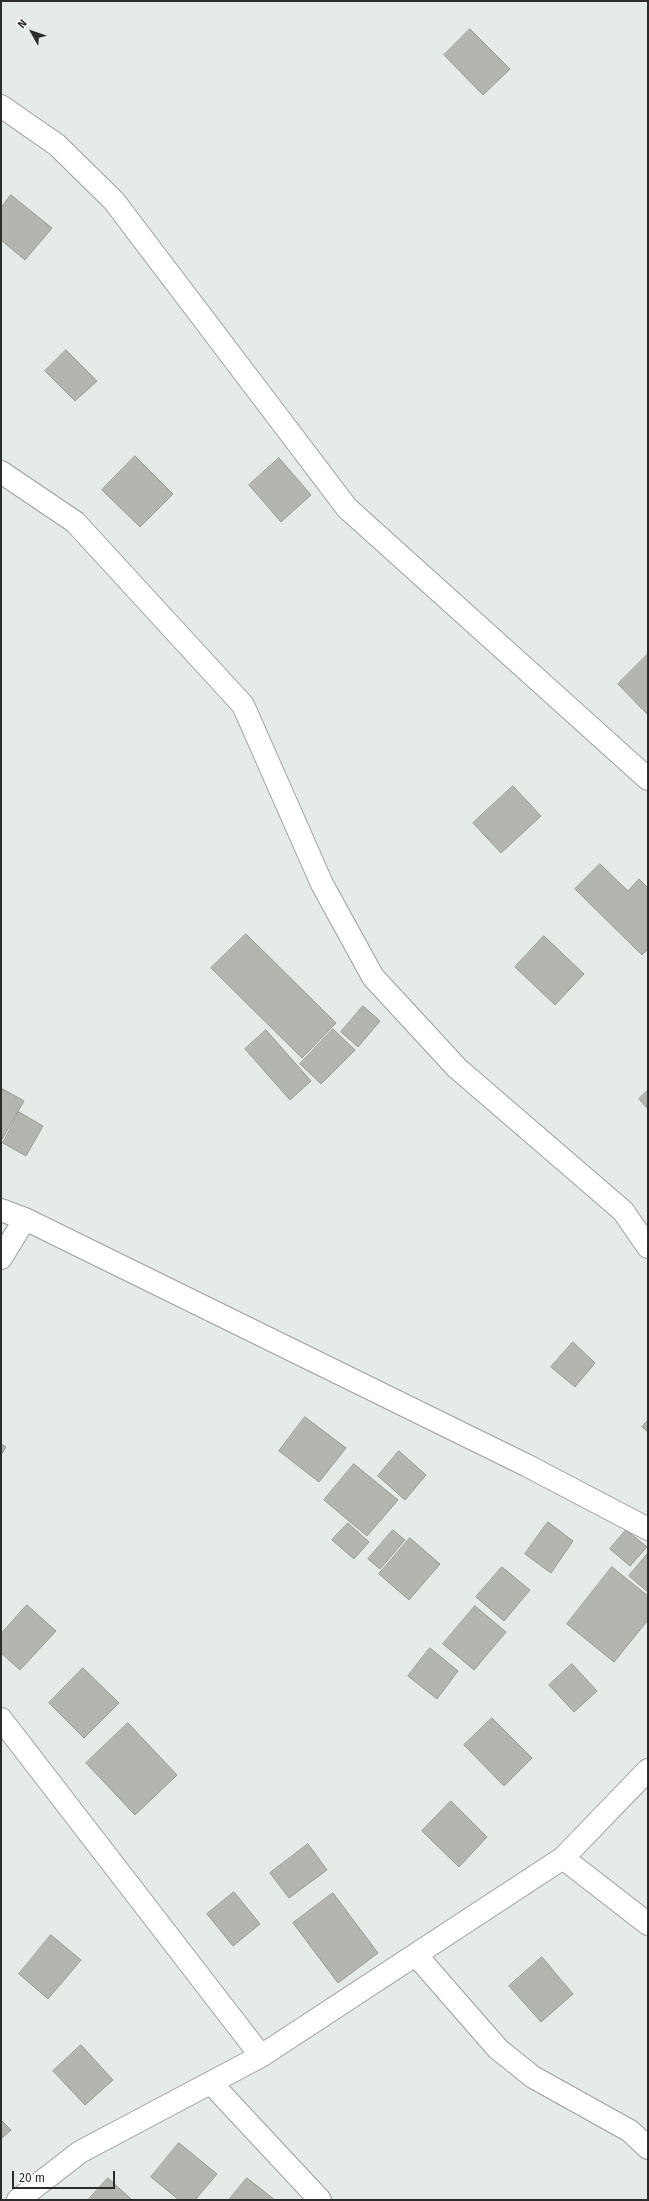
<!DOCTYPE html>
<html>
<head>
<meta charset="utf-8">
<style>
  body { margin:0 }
  #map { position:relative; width:649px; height:2201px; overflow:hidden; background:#e5ebe6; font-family:"Fira Sans",sans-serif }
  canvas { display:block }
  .frame { position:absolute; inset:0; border:2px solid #2b2d2b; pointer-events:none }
  .north { position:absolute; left:12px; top:12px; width:40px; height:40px; -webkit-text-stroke:3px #fff; paint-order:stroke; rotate:310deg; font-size:11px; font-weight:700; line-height:16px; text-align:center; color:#2b2d2b }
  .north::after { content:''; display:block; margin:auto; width:14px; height:18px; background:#2b2d2b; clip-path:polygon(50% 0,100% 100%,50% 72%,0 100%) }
  .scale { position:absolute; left:12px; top:2171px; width:103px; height:18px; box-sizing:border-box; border:2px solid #2b2d2b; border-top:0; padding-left:5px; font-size:12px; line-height:14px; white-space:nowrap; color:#2b2d2b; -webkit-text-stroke:3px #fff; paint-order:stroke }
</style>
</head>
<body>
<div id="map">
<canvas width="649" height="2201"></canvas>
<div class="frame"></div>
<div class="north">N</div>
<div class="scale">20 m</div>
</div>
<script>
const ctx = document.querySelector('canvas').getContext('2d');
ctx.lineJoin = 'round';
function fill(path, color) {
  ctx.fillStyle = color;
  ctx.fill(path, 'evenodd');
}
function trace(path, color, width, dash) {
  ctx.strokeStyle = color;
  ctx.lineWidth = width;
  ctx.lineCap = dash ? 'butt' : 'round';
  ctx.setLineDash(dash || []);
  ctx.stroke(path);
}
const building = new Path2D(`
  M470 29 510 69 483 95 444 55Z
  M11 195 52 228 25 260 1 240V208Z
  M66 350 97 381 75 401 45 371Z
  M135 456 173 494 140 527 102 490Z
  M279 458 311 495 281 522 249 485Z
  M647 655 648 656V715L618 684Z
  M513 786 541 816 501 853 473 823Z
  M600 864 628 891 639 879 648 888V949L642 955 575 889Z
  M246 934 336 1023 302 1058 211 968Z
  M544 936 584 974 555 1005 515 967Z
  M363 1006 380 1021 358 1047 341 1032Z
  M333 1029 355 1050 321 1084 300 1064Z
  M266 1030 311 1081 290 1100 245 1049Z
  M1 1088 24 1101 1 1141Z
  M648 1090V1109L639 1099Z
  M19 1112 43 1126 26 1156 3 1143Z
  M573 1342 595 1363 575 1387 551 1367Z
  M305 1417 346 1448 319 1482 279 1451Z
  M648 1420V1432L642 1427Z
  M1 1444 6 1447 1 1455Z
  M399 1451 426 1475 405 1500 378 1476Z
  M354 1464 398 1500 367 1536 324 1500Z
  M548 1522 573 1541 551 1573 525 1554Z
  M348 1523 369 1542 354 1559 332 1540Z
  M393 1530 405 1540 380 1569 368 1559Z
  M626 1530 647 1547 630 1566 610 1549Z
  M410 1538 440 1564 409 1600 379 1574Z
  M648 1553V1592L629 1576Z
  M502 1567 530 1590 504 1621 476 1597Z
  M612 1567 648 1596V1620L614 1662 567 1624Z
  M27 1605 56 1631 20 1670 1 1653V1634Z
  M475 1606 506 1632 474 1670 443 1644Z
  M430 1648 458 1671 437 1699 408 1676Z
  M572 1664 597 1691 574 1712 549 1685Z
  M83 1668 119 1703 84 1738 49 1703Z
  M492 1718 532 1758 504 1786 464 1745Z
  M128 1723 177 1775 135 1815 86 1763Z
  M451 1801 487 1837 459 1867 422 1831Z
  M308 1844 327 1870 289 1898 270 1873Z
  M234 1892 260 1924 233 1946 207 1914Z
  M333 1893 378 1953 338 1983 293 1923Z
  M51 1935 81 1960 48 1999 19 1974Z
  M542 1957 573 1994 541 2022 509 1986Z
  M81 2045 113 2080 85 2105 53 2071Z
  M1 2120 11 2130 1 2139Z
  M179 2143 217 2174 195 2200H179L151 2177Z
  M108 2178 131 2199 130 2200H88Z
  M247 2178 275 2200H229Z`);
const minor = new Path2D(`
  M1 106 57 145 114 201 347 508 648 779
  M1 472 75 522 243 705 322 884 373 977 457 1068 623 1211 648 1247
  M1 1210 25 1219 528 1466 648 1529
  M1 1258 25 1219
  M1 1719 261 2056
  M563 1858 648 1924
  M416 1955 498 2049 533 2077 630 2131 648 2148
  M211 2083 320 2200
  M18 2200 80 2152 261 2056 563 1858 648 1770`);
fill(building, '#b3b5af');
trace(building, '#989a94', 1);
trace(minor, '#9ba09c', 24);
trace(minor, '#fff', 22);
</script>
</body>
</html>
